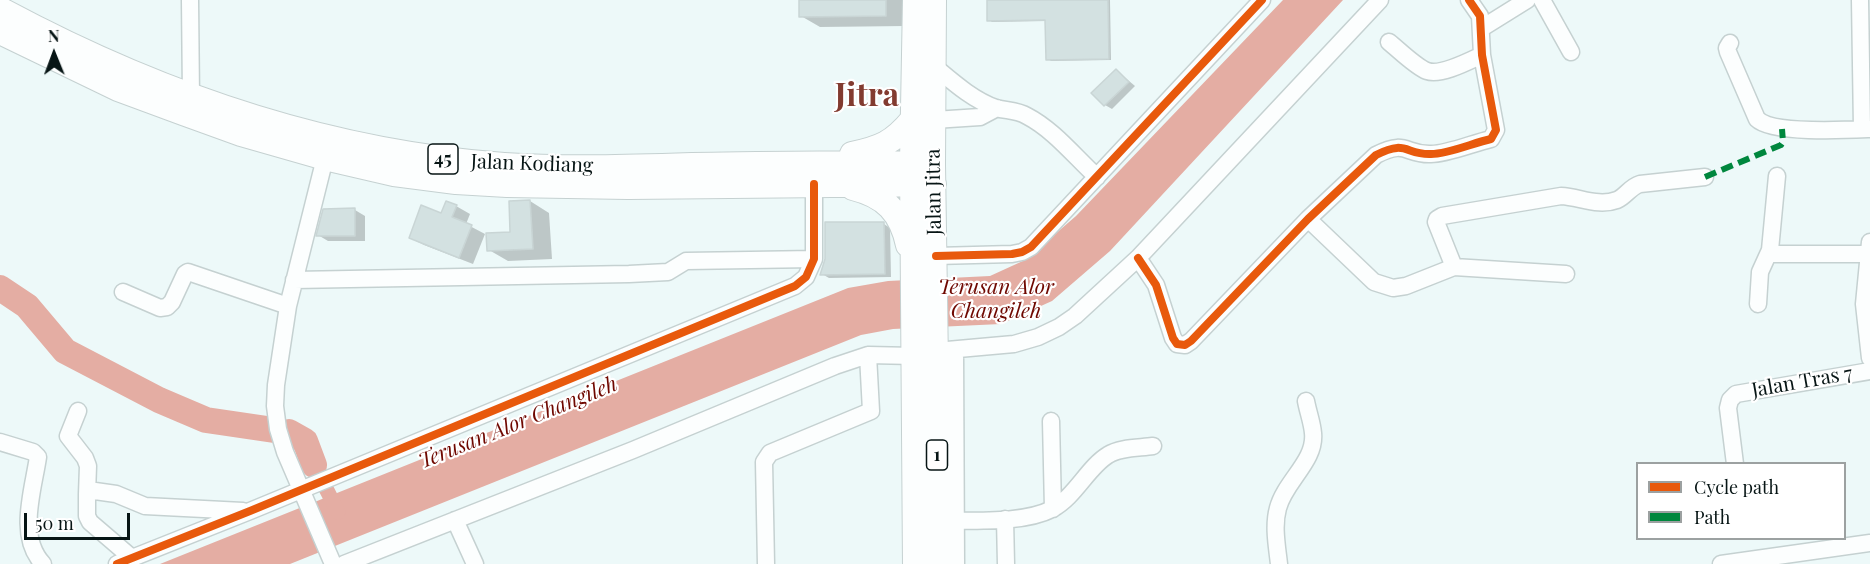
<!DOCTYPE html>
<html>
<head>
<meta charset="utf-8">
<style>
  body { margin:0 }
  #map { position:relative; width:1870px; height:564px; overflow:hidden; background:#edf9f9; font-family:"Playfair Display",serif }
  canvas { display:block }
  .legend { position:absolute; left:1636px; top:462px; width:210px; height:78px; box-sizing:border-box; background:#fff; border:2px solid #9ca1a1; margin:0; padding:8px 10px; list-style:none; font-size:18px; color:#071515 }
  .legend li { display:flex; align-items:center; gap:12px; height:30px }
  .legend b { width:30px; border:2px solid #9ca1a1 }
  .north { position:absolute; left:24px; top:24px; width:60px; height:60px; -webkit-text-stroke:4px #fff; paint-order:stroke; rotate:359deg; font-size:16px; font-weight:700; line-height:24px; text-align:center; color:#071515 }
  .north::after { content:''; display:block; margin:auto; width:21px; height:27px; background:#071515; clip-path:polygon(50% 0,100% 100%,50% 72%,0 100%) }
  .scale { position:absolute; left:24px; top:513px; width:106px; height:27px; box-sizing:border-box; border:3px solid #071515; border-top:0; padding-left:8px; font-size:18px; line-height:21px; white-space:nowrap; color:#071515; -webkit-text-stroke:4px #fff; paint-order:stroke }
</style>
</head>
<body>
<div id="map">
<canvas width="1870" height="564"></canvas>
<ul class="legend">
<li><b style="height:8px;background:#e8590c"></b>Cycle path</li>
<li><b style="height:8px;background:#00873e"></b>Path</li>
</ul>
<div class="north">N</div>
<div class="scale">50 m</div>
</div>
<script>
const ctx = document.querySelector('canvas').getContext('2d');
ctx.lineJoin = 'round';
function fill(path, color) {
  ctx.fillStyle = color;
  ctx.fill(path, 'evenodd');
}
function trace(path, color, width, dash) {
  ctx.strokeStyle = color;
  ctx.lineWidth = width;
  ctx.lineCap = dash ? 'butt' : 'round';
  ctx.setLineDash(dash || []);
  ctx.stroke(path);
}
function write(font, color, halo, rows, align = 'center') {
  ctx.font = font + ' "Playfair Display",serif';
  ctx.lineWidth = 4.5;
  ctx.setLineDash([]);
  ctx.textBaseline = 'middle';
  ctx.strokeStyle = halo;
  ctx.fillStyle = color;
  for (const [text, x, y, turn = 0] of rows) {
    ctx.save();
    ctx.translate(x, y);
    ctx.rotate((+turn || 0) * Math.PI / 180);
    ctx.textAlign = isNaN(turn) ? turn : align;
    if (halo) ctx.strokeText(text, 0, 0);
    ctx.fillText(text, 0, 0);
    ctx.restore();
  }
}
const water = new Path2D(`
  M1283 0H1343L1110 251 1052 301 1001 324 893 329 861 335 290 564H160L848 288 888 281 990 276 1025 260 1076 216Z`);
const shadow = new Path2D(`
  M800 0H905L906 26 820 27 801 16Z
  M988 0H1110L1111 60 1051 61 1048 59 1047 21 992 22 989 20Z
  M1116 70 1135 86 1112 109 1105 105Z
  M530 201 549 213 552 259 508 261 489 250 512 233Z
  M456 206 470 214 466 224 485 234 473 264 424 245 410 238Z
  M355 210 365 216V241H328L318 235Z
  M884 224 890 228 891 277 829 278 822 274Z`);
const canal = new Path2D(`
  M314 465 338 512`);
const river = new Path2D(`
  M0 288 27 306 65 351 159 400 206 420 274 430
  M289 432 305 441 314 465`);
const building = new Path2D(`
  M799 0H886V16L799 17Z
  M987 0H1108L1109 59 1046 60 1045 20 987 21Z
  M1116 69 1129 82 1104 106 1091 93Z
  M530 200 533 249 487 251 486 233 510 232 509 201Z
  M446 201 457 205 452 217 472 225 459 258 409 238 421 205 441 213Z
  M355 208V236H316L323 209Z
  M825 222H884L885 274 820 275 825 259Z`);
const minor = new Path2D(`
  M190 0 191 97
  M1542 0 1571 52
  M1860 0 1862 129
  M1482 28 1527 0
  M1389 42C1399 50 1416 67 1427 71 1441 76 1469 61 1482 55
  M1730 43 1727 48 1728 52 1757 119C1772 134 1848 130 1870 129
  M935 67C953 82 973 100 996 108 1007 111 1017 110 1027 116 1054 130 1075 157 1097 177
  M934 120 980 117 997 108
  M325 158 288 306 276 385 275 406 278 429 285 452 333 564
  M1308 219 1374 282 1393 288 1406 286 1454 267 1566 274
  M1870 242 1864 304 1870 358
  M1769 254H1868
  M936 256 1012 254 1022 252 1031 247 1262 0
  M1138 258 1156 285 1173 338 1177 344 1185 345 1191 341 1308 219 1376 155C1407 139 1405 155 1431 154 1448 154 1473 143 1491 139L1496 130 1482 55 1480 16 1469 0
  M1454 267 1436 222 1437 219 1442 216 1561 196C1580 197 1598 207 1617 200 1626 196 1630 187 1640 184L1705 177
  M294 280 629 274 668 272 686 261 814 259
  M123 292 160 308 167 307 172 302 185 274 188 272 288 306
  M1758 304 1760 272 1770 250 1777 176
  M955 350 956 564
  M936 351 1014 344 1038 337 1059 327 1075 316 1138 258 1380 0
  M78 411 68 436 85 458 88 466 87 494
  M1051 421 1053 509
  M0 442 33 452 38 457C33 491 17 536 43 564
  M1735 464 1728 408 1730 400 1736 394 1870 371
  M1005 519 1006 564
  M455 520 475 564
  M938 521C971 520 1023 524 1052 509 1075 497 1088 467 1108 455 1120 447 1140 448 1153 446
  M132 558 90 522 87 516V494L95 491 116 494 145 506 243 511
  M117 564 250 511 795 286 806 277 814 259V184
  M344 564 633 450 835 366 868 355 914 356
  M766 564 764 462 770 453 871 411 868 355
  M1279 564C1277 546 1273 526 1278 508 1285 481 1316 461 1313 433 1312 422 1308 412 1306 401
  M1721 564 1870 543`);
const highway = new Path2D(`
  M915 0 912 163 915 564
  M934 0 933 164 939 564
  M0 9C156 93 326 152 504 165 566 169 629 167 692 165 772 164 853 162 933 164
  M0 32 118 89 183 113 241 134 325 158 394 174 456 182 507 185 628 187 934 184
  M852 154C880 148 893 143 912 120
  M853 188C885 196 901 212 908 245`);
const quiet = new Path2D(`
  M1705 177 1781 145 1783 142 1782 129`);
const cycleway = new Path2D(`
  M936 256 1012 254 1022 252 1031 247 1262 0
  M1138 258 1156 285 1173 338 1177 344 1185 345 1191 341 1308 219 1376 155C1407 139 1405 155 1431 154 1448 154 1473 143 1491 139L1496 130 1482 55 1480 16 1469 0
  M117 564 250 511 795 286 806 277 814 259V184`);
const shields = [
  [443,159,30],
  [937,455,21]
];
const shieldNames = [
  ["45",443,159],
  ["1",937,455]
];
const streetNames = [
  ["Jalan Kodiang",532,164,2],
  ["Jalan Jitra",934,192,-91],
  ["Jalan Tras 7",1802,382,-10]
];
const waterNames = [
  ["Terusan Alor",996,287],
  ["Changileh",996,311],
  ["Terusan Alor Changileh",518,423,-22]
];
const townNames = [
  ["Jitra",867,96]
];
fill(water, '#e4ada3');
fill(shadow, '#0003');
trace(canal, '#e4ada3', 15);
trace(river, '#e4ada3', 26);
fill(building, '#d3e1e1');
trace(building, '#c9d5d5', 1.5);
trace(minor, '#c5d1d1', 19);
trace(highway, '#c5d1d1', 26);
trace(minor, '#fcfefe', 16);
trace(highway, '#fcfefe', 24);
trace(quiet, '#00873e', 6, [12, 6]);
trace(cycleway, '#e8590c', 8);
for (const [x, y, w] of shields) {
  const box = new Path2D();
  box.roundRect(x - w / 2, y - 15, w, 30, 4.5);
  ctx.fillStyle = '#fff';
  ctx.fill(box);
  trace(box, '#071515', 1.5);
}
write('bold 18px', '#071515', null, shieldNames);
write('20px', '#071515', '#fff', streetNames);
write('italic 21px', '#6f0800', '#fff', waterNames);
write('bold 32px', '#823b30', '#fff', townNames);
</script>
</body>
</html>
